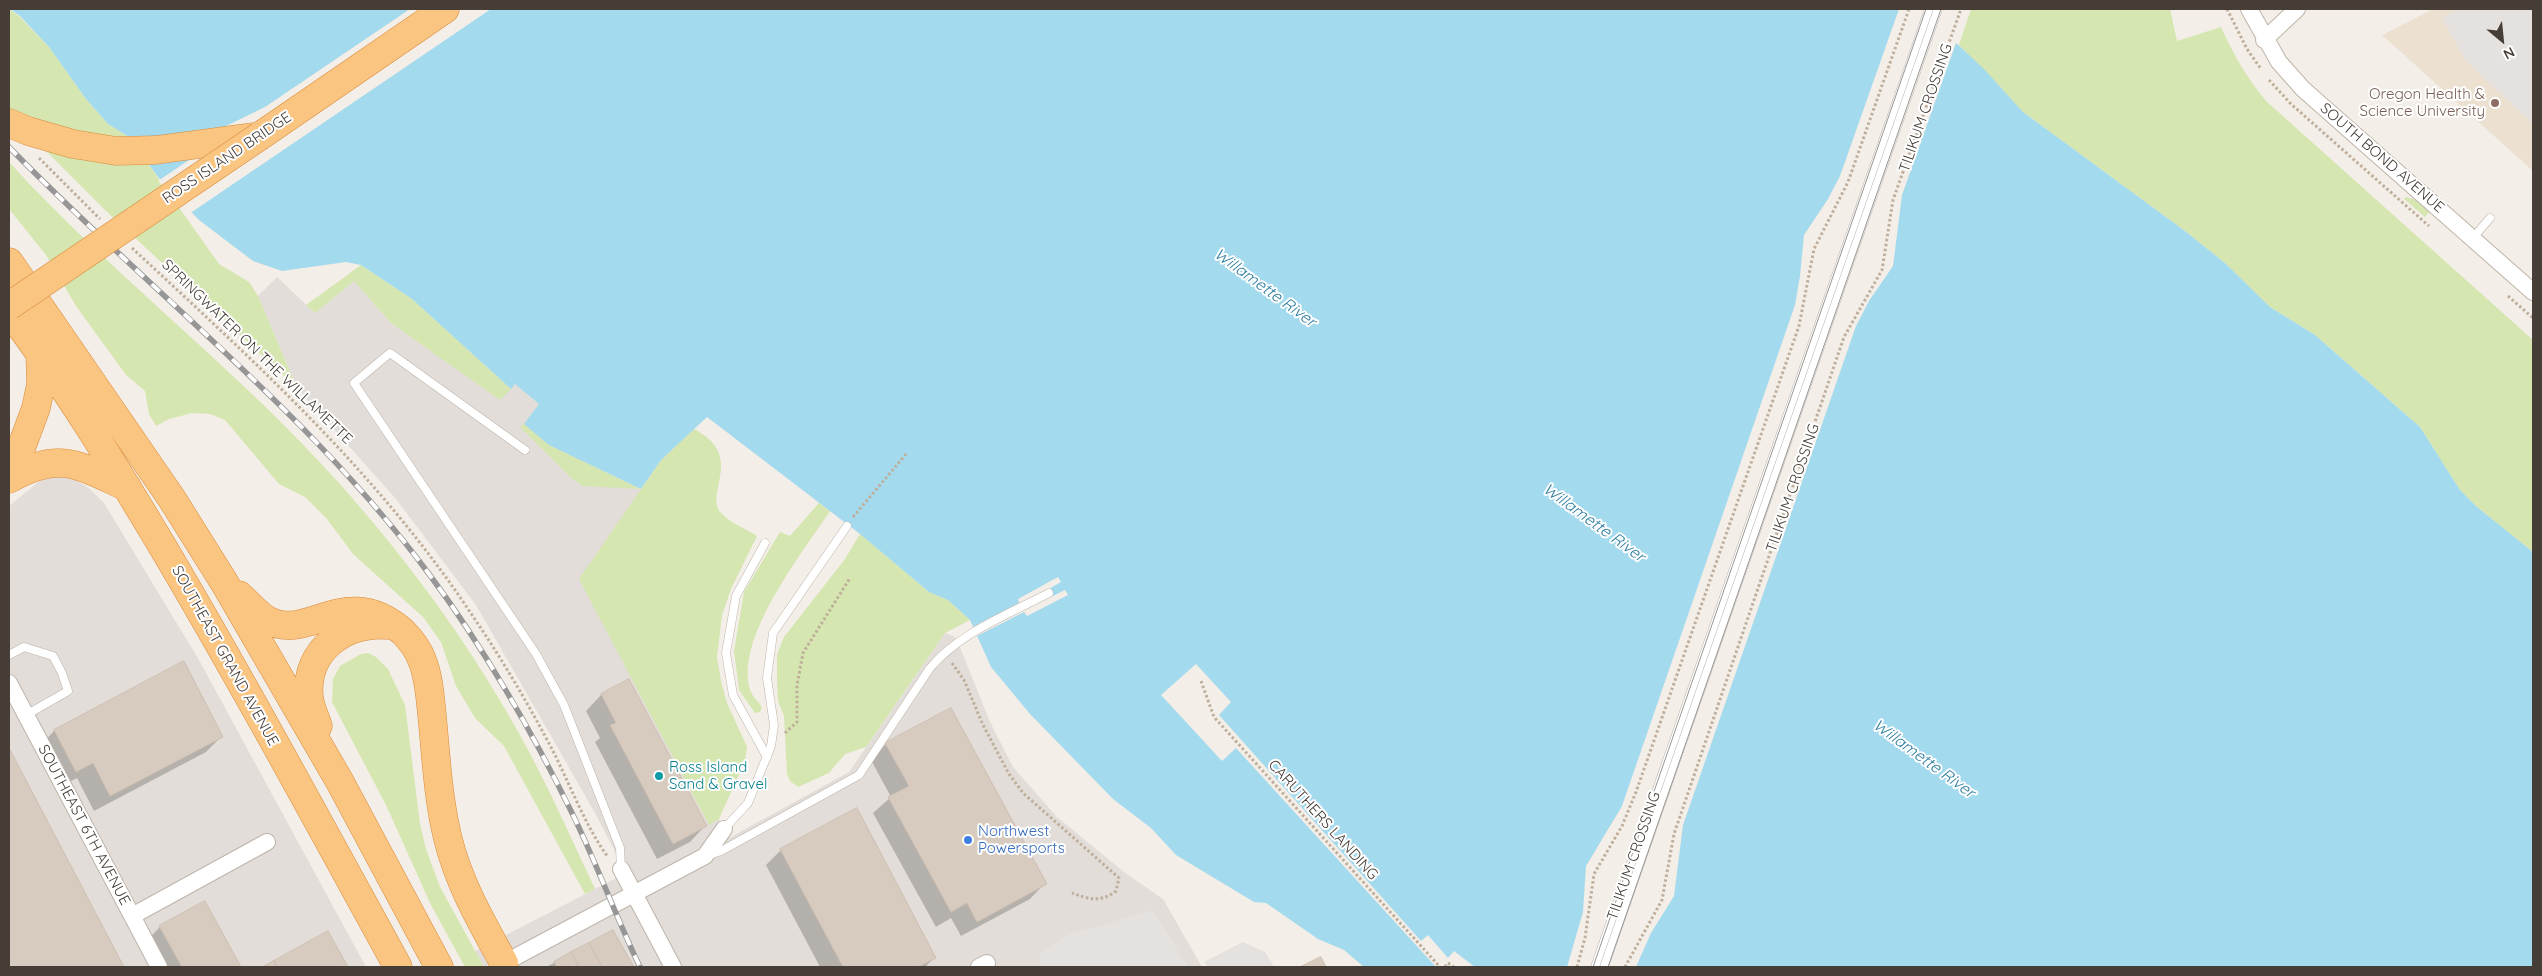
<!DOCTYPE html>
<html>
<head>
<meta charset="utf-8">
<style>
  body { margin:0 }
  #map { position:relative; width:2542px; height:976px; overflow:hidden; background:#f3eee7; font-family:Quicksand,sans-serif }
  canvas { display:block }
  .frame { position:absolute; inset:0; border:10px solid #463d36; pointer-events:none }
  .north { position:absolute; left:2477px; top:15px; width:50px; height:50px; -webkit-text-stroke:4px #fff; paint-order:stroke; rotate:152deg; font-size:14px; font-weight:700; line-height:20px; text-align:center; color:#463d36 }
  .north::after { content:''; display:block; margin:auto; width:18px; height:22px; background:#463d36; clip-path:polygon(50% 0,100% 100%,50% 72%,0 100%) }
</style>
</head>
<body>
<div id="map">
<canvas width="2542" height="976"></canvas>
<div class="frame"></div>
<div class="north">N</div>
</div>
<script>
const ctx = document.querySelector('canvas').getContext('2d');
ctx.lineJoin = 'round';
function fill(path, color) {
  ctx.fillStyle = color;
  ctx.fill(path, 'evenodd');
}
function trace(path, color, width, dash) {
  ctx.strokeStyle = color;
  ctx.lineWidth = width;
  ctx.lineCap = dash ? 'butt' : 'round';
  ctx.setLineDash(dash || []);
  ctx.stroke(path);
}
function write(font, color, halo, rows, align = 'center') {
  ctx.font = font + ' Quicksand,sans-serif';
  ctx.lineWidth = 4;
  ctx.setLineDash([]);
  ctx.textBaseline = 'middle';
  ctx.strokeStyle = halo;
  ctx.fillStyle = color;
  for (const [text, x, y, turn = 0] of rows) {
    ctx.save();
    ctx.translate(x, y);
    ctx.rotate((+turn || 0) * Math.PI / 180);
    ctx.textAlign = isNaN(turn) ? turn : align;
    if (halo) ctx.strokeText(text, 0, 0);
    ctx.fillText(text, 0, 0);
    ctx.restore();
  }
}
const industrial = new Path2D(`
  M277 277 315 313 354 281 391 323 500 399 515 384 592 448 569 476 641 489 709 824 719 819 729 838 849 772 945 633 955 637 959 645 990 722 1013 767 1057 817 1124 872 1163 899 1202 967H484L475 951 626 873 595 813 476 605 396 499 297 388 258 296Z
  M53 476H64L75 480 89 488 104 503 199 660 366 967H9V506L41 480Z`);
const education = new Path2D(`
  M2433 9H2533V171L2382 35Z`);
const green = new Path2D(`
  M9 9 19 16 49 47 86 99 108 124 129 137 219 264 249 282 258 296 297 388 105 210 9 114Z
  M1971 9H2170L2177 41 2221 27C2233 54 2247 78 2266 101L2533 340V552L2477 507 2460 490 2420 427 2315 335 2270 307 2225 263 2185 231 2023 112 1959 45Z
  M9 162C112 275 236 368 338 482 415 568 485 665 538 769 558 808 576 849 595 889L585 894 504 746 475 718 456 686 441 642 423 617 353 554 327 519 305 497 279 484 225 420 210 414 192 413 169 419 156 426 149 414 145 391 126 375 76 306 46 255 9 209Z
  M2406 197 2416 200 2429 212 2425 217 2404 199Z
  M361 265 412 299 511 389 500 400 391 323 354 281 315 313 306 305Z
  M524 424 549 445 641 489 661 460 694 429C746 456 704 492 721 513 729 522 746 529 757 536L731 589 722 615 717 657 721 681 727 703 747 747 745 761 719 819 709 825 579 579 641 489 582 486 569 476 520 427Z
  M819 503 830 511C803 552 732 641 751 692 753 697 759 702 762 707L760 712 755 713 739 690 734 651 744 592 780 532 790 536Z
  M860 534 929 592 948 600 970 620 945 633 866 747 845 754 829 773 798 787 790 781 787 774 784 716 778 701 777 681V655L784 637 845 559Z
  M368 653 376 657 388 669 405 705 420 824 426 849 440 887 484 967H465L431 905 386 805 332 702 333 679 340 666 361 654Z`);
const parking = new Path2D(`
  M2460 9H2533V124L2465 60 2442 18Z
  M1153 910 1188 967H1041L1039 954 1068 935Z
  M1243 942 1265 952 1274 967H1208L1204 962Z`);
const water = new Path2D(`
  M10 9H1920L1984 69 2023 112 2185 231 2225 263 2270 307 2315 335 2420 427 2460 490 2477 507 2533 552V967H1364L1344 950 1318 939 1266 903 1254 902 1176 855 1151 828 1113 799 1030 714 991 667 970 620 948 600 929 592 860 534 707 417 661 460 641 489 549 445 524 424 539 404 515 384 511 389 412 299 361 265 346 262 282 271 253 261 199 220 158 177 129 137 108 124 86 99 49 47 20 16Z`);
const pier = new Path2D(`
  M410 9H491L189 214 158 181 192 158 222 128 265 107Z
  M1899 9H1923L1957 40 1902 195 1893 266 1869 301 1856 326 1683 825 1674 896 1651 933 1636 967H1567L1583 912 1586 866 1622 806 1795 305 1800 276 1804 235 1828 199 1840 176Z
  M1058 577 1061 582 1047 590 1051 597 1065 590 1068 595 1027 616 1024 612 975 637 971 628 1019 603 1018 599Z
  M1196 664 1231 702 1219 715 1421 941 1428 935 1448 958 1454 951 1475 967H1436L1236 748 1222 761 1161 695Z`);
const shadow = new Path2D(`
  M183 663 222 736 206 752 94 811 77 778 60 787 39 747 54 731Z
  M628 681 705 826 690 842 657 859 595 742 600 738 586 711 601 695Z
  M886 744 1045 883 1030 899 961 936 951 918 936 927 873 813 891 797 871 760Z
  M9 751 122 967H9Z
  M781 850 935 957 925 967H820L766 865Z
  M204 903 240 967H164L148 939 160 927Z
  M613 932 632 967H546Z
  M327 933 346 967H265Z`);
const building = new Path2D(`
  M184 661 223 737 110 796 93 763 76 772 54 730Z
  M629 679 707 826 673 844 610 725 616 723 601 694Z
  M951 708 1047 884 977 922 967 903 951 912 888 797 909 786 885 743Z
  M9 748 124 967H9Z
  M857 808 936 958 918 967H843L780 849Z
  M205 901 241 967H182L159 926Z
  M613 930 634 967H602L589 943Z
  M328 931 348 967H277L274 961Z
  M589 943 602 967H579L571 952Z
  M571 952 579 967H557L554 962Z
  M1321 957 1326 967H1300Z
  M274 961 277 967H263Z`);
const path = new Path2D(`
  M2227 9 2247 49 2261 69
  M2269 80 2291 104 2429 226
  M39 158 100 219
  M132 248C255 362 379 474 472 615 502 659 529 705 554 753 570 785 587 829 608 857
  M2508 296 2533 318
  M853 517 907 453
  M952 663 964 680 983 725 1009 774 1023 793 1119 878 1116 891C1101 903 1088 899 1072 893
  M1201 681 1214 717 1440 967
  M785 733 797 722V685L803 653 850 578
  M1445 967 1448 963 1454 967
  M1577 967 1585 938 1594 874 1622 826 1636 792 1799 326 1814 249 1848 182 1909 9
  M1625 967 1662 900 1674 834 1844 337 1882 270 1893 200 1961 9`);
const service = new Path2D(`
  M2473 238 2490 218
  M525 450 390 353 354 383 536 654 564 705 620 848 621 869
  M765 543 736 596 726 653 733 695 767 757
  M9 655 24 647 53 656 62 673 68 691 26 715
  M724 829 748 803 771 746 774 725 767 678 773 633 847 526
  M709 855 721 851 859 775 930 668C961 632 1007 615 1049 593
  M1595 967 1929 9
  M1604 967 1938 9`);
const minor = new Path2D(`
  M2249 9 2279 62 2303 89 2533 292
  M2264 40 2297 9
  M9 683 159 967
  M621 869 673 967
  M132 916 267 842
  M504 963 705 856 724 829
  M979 967 987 963`);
const trunk = new Path2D(`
  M9 123 28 131 73 144 116 151 156 150 260 136 445 9
  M9 262 172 499 224 582 340 782 439 967
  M9 311C66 386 115 467 164 549 245 686 321 827 398 967
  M10 478 36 408 41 384 40 351
  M9 479C60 450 78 465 127 487
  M239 595C248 603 257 614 267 620 310 643 345 581 403 632 411 640 418 649 422 660 429 677 430 697 432 715 436 756 438 799 448 839 459 884 482 923 504 963
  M318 726C315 717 310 707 309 697 305 650 344 622 388 625`);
const tram = new Path2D(`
  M1593 967 1926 9
  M1608 967 1941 9`);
const rail = new Path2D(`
  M9 147C148 290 309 412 429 574 482 645 533 733 572 813 597 864 616 917 640 967`);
const trunkBridge = new Path2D(`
  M9 306 260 136`);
const markers = [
  [2495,103,5,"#8d6e63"],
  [659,776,5,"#0f9aa8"],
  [968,840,5,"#3f7fe0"]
];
const educationNames = [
  ["Oregon Health &",2485,94],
  ["Science University",2485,111]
];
const streetNames = [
  ["TILIKUM CROSSING",1926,108,-71],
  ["ROSS ISLAND BRIDGE",227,158,-34],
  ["SOUTH BOND AVENUE",2382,158,41],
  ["SPRINGWATER ON THE WILLAMETTE",257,352,44],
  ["TILIKUM CROSSING",1793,488,-71],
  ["SOUTHEAST GRAND AVENUE",225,656,61],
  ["CARUTHERS LANDING",1323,820,48],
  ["SOUTHEAST 6TH AVENUE",84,825,62],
  ["TILIKUM CROSSING",1634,856,-71]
];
const cultureNames = [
  ["Ross Island",669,767],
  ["Sand & Gravel",669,784]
];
const shopNames = [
  ["Northwest",978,831],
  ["Powersports",978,848]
];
const waterNames = [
  ["Willamette River",1265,288,36],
  ["Willamette River",1594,523,36],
  ["Willamette River",1924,759,36]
];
fill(industrial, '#e2ddd8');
fill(education, '#ece1d1');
fill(green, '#d5e6b0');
fill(parking, '#e4e1df');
fill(water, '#a4daee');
fill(pier, '#f3eee7');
fill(shadow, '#0003');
fill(building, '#d7cbbf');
trace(building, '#cfbfb0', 1);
trace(service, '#beb4a9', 9);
trace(minor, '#beb4a9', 18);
trace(trunk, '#d98a3b', 29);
trace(path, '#bfae9b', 3, [2.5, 2.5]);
trace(service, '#fff', 8);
trace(minor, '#fff', 16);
trace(trunk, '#fac581', 28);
trace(tram, '#969696', 1);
trace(rail, '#969696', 5.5);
trace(rail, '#fff', 4, [11]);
trace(trunkBridge, '#d98a3b', 29, []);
trace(trunkBridge, '#fac581', 28);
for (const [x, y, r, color] of markers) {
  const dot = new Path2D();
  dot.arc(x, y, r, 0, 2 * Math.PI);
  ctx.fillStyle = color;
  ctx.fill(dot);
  trace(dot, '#fff', 2);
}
write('15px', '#785e54', '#fff', educationNames, 'right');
write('15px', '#463d36', '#fff', streetNames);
write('15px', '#0d838f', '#fff', cultureNames, 'left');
write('15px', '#366cbe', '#fff', shopNames, 'left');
write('italic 16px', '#2f7e9f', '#fff', waterNames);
</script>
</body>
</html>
